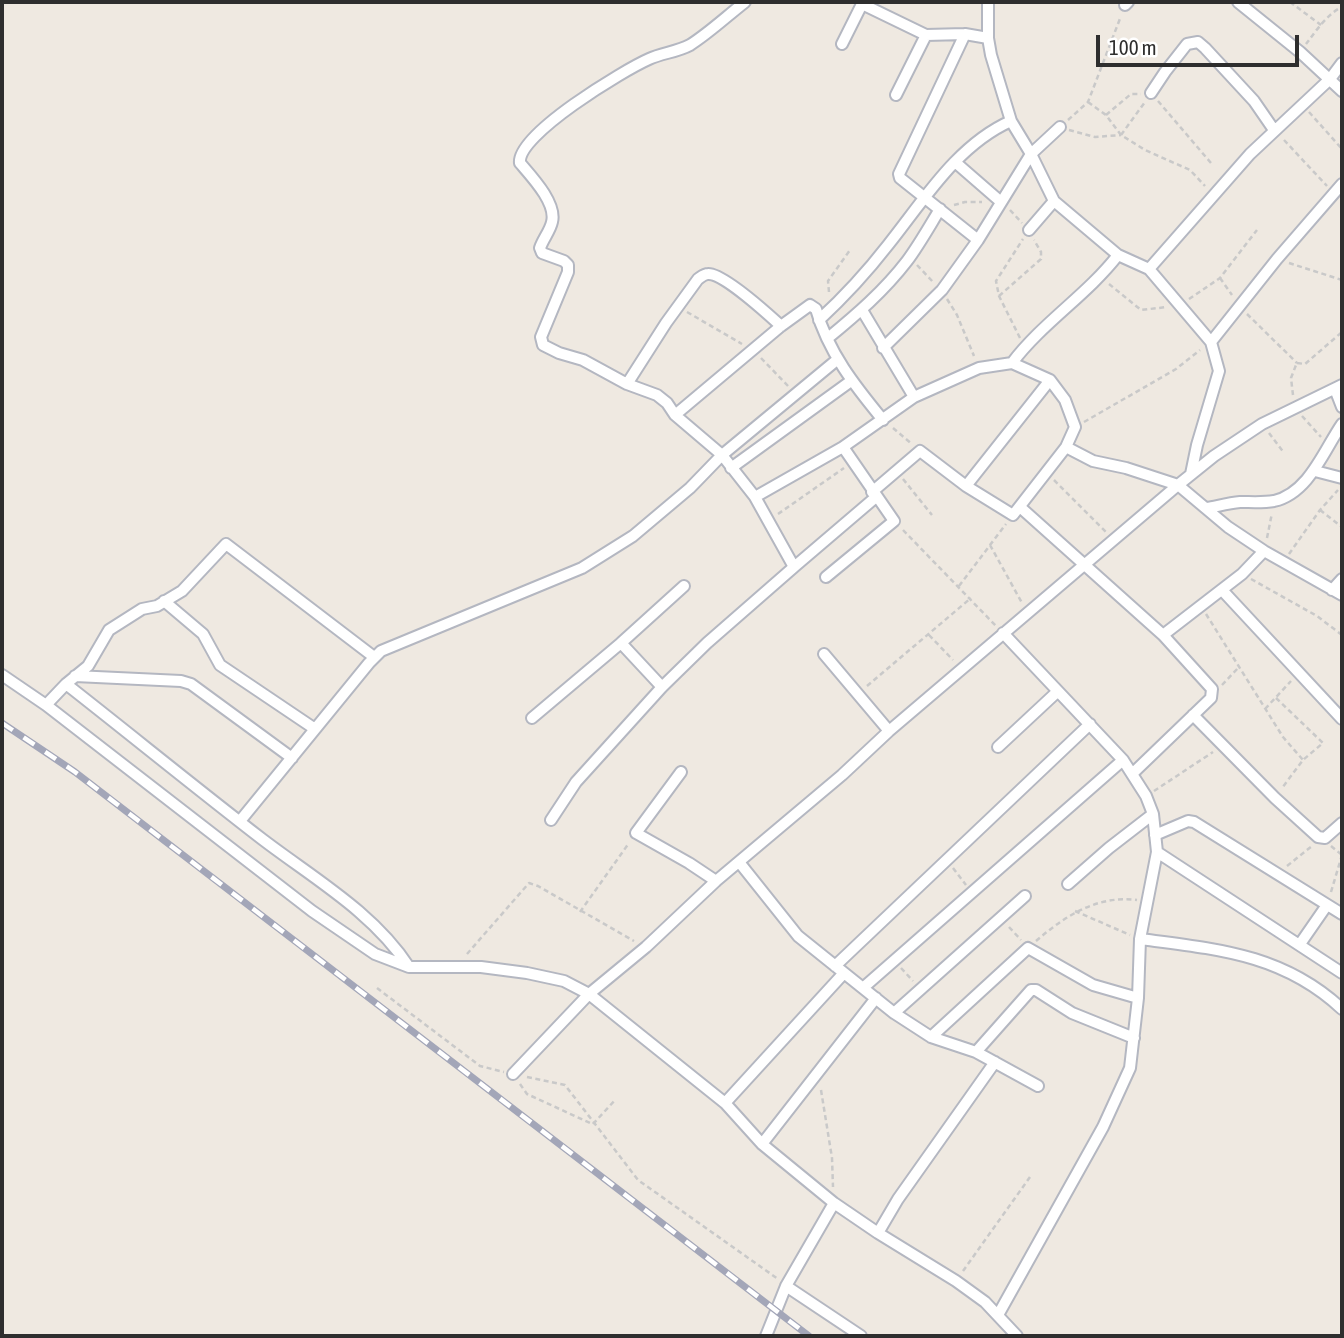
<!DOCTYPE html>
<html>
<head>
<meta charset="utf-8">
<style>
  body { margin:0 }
  #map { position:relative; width:1344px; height:1338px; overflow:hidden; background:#efe9e1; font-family:"Asap Condensed",sans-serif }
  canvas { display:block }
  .frame { position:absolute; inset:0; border:4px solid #2e2e2e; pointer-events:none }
  .scale { position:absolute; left:1096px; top:35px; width:203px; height:32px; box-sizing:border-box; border:4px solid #2e2e2e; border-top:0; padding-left:9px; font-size:21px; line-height:24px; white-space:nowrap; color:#2e2e2e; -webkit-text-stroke:5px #fff; paint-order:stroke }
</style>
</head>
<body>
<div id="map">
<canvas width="1344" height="1338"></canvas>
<div class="frame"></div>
<div class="scale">100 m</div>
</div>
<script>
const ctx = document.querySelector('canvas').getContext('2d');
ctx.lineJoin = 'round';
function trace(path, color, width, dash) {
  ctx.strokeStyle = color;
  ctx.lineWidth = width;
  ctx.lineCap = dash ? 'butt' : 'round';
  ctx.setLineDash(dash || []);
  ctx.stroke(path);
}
const path = new Path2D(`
  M1290 2 1321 25
  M1306 44C1316 31 1327 14 1342 7
  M1158 101 1211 163
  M1088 102 1106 115 1121 135 1145 150 1190 170 1205 186
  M1309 112 1342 149
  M1106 115 1131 94H1141
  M1068 120 1088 102 1121 16
  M1069 130 1095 137 1121 135
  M1121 135 1145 102
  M1284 140 1327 186
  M954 205 965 202H982
  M1010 210 1022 223
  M1289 263 1342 280
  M917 265 934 283
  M1220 278 1232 295
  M1109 284 1141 310 1167 307
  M829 292 828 281 850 250
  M999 296 1041 259V252L1034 240
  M947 299 957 315 974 356
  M1189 299 1220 278 1257 230
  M687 312 742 344
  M1247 314 1297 363
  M1020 338 999 296 996 281 1023 239
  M761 358 788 386
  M1297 363 1305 364 1342 332
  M1293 395 1291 378 1296 365
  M1302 416 1321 437
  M1084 422 1176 369 1200 350
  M893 428 912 444
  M1269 433 1284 453
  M903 479 932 515
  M1054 480 1106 532
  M1320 510 1342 527
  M778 514 844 468
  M903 530 996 626
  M1267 538 1272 513
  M990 545 1022 603
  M1289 554 1320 510 1338 490
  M1251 579 1317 616 1342 635
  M959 586 1006 524
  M1206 614 1283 737 1303 760
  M929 635 953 660
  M1222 685 1239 667
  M867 686 971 598
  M1276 698 1323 743 1303 760 1282 788
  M1265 709 1291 681
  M1154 791 1213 752
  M1331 846 1342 855
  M1287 866 1312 846
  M953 868 966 885
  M1331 892 1342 855
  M1075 911 1130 935
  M580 912 629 843
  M1009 927 1021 940
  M1036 941C1065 916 1097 895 1137 900
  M467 954 529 883 538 886 634 941
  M901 968 913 981
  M377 988 480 1066 504 1072
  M527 1077 565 1085 638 1180 778 1279
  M520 1084 527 1094 590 1123
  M821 1090 832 1158 833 1187
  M593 1124 616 1099
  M963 1271 1030 1177`);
const street = new Path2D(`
  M988 2V38L991 55 1011 121 1031 154 1054 201 1118 255 1149 269 1211 342 1219 371 1197 445 1191 474
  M1238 2 1300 52 1342 91
  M862 4 926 35 965 34
  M1125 5 1128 2
  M842 44 863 2
  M1151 93 1165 72 1187 44 1198 42 1205 48 1254 101 1274 130
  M896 95 926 35
  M955 162 1001 202
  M1029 230 1054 201
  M978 240 900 178 899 174 965 34 988 38
  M1149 269 1250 154 1330 79 1342 63
  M862 310 914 397
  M819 320C844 297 867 272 888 245 924 200 957 145 1011 121
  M828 338C856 315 884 291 907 261 919 245 929 227 940 209
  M1211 342 1277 259 1342 184
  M883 348 942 290 978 240 1031 154 1060 127
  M1012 363C1042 323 1087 295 1118 255
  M627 384 666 323 698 279C701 277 704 274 708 274 723 273 769 315 781 326
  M1335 389 1342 407
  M675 415 781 326 810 305 816 309C828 352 855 386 883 420
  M1066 447 1093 461 1126 468 1178 485 1228 527 1264 551 1342 595
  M731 468 851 381
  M1315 471 1342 478
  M966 486 1050 380
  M755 497 843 447 914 397 979 368 1012 363 1050 380 1065 400 1075 427 1066 447 1013 515 966 486 920 451 872 492
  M1020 507 1163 635 1212 689 1211 698 1132 774
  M1207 508C1218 506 1229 503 1240 502 1251 502 1263 503 1274 501 1309 493 1324 450 1342 424
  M794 567 876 497
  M826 577 894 521 843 447
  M1222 590 1342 719
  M1332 590 1342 579
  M164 601 203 634 220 665 315 729
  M1163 635 1242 574 1264 551
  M621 643 662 687
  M824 654 889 731
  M2 675 46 705 312 911 375 954 409 967H481L527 973 564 981 589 994 725 1103 762 1144 834 1203 878 1233 956 1281 985 1302 1017 1336
  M75 676 181 681 191 684 292 758
  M66 684C131 735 196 788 262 839 313 878 373 912 409 967
  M46 705 66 684 88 666 109 630 142 609 157 606 182 591 226 544 374 657
  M1193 715 1275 798 1318 837 1325 838 1342 823
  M532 718 621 643 684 586
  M998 747 1057 692
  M681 772 636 833 689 863 716 881
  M551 820 576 782 662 687 707 643 794 567 755 497 722 455 675 415 667 403 657 395 627 384 583 360 559 353 543 345 541 337 568 272V265L564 261 542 253 540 248C543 239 550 231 552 222 557 203 531 176 520 163 516 135 624 70 649 59 662 53 677 52 690 45 709 33 727 16 745 2
  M240 821 369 663 381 651 582 568 633 536 690 488 722 455 838 359
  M1155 835 1188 821 1194 822 1342 914
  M1157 852 1342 973
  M739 862 798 936 894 1013 931 1037 976 1052 1038 1086
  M1068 884 1109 848 1153 814
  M1140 939C1217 949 1283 954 1342 1009
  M1300 944 1327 905
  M835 966 1090 724
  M864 987 1123 760
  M894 1013 1025 896
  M931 1037 1028 948 1093 985 1138 998
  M976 1052 1031 990H1036L1072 1013 1134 1038
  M513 1074 589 994 646 947 716 881 842 775 889 731 1178 485 1214 456 1262 424 1342 385
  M725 1103 844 973
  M762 1144 876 998
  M878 1233 898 1199 995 1062
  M786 1286 861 1336
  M998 1315 1103 1127 1130 1068 1138 998 1140 939 1157 852 1153 814 1146 796 1123 760 1003 633
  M766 1336 786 1286 834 1203`);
const rail = new Path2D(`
  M2 723 75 772 809 1336`);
trace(street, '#b4b7c1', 14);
trace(path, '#c9c9c9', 2.5, [5, 3.5]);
trace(street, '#fff', 10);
trace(rail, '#a3a6b8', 7);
trace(rail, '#fff', 4.5, [13]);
</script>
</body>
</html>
